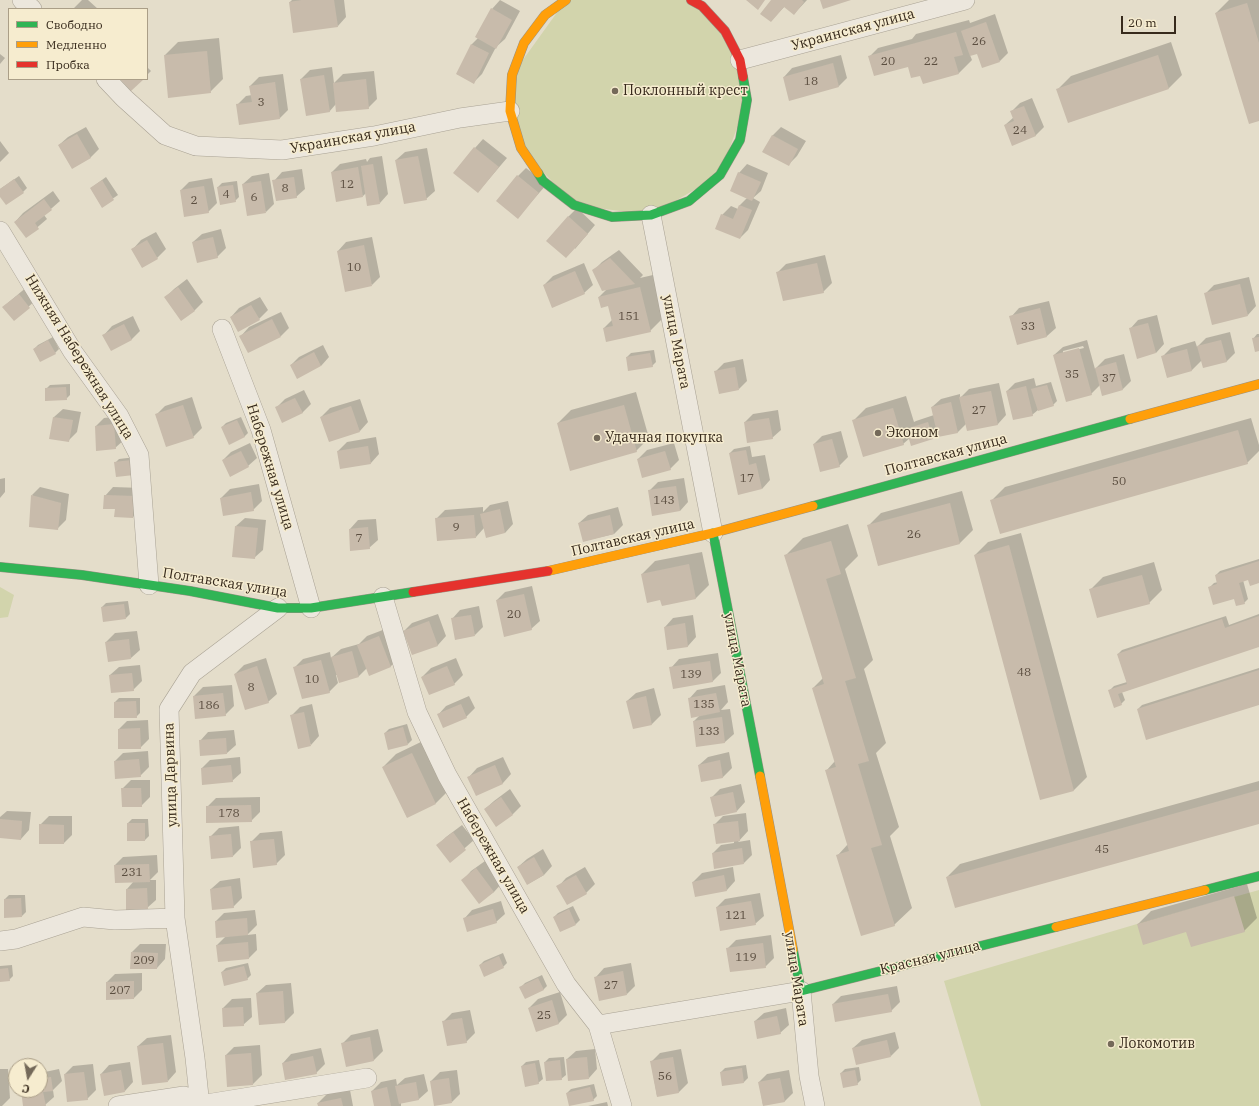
<!DOCTYPE html>
<html>
<head>
<meta charset="utf-8">
<style>
  body { margin:0 }
  #map { position:relative; width:1259px; height:1106px; overflow:hidden; background:#e4ddca; font-family:"IBM Plex Serif",serif }
  canvas { display:block }
  .legend { position:absolute; left:8px; top:8px; width:140px; height:72px; box-sizing:border-box; background:#f6eccf; border:1px solid #aa9e87; margin:0; padding:5px 7px; list-style:none; font-size:12px; color:#372a1c }
  .legend li { display:flex; align-items:center; gap:8px; height:20px }
  .legend b { width:20px; border:1px solid #aa9e87 }
  .north { position:absolute; left:8px; top:1058px; width:40px; height:40px; box-sizing:border-box; background:#f6eccf; border:1px solid #aa9e87; border-radius:50%; rotate:191deg; font-size:11px; font-weight:700; line-height:16px; text-align:center; color:#372a1c }
  .north::after { content:''; display:block; margin:auto; width:14px; height:18px; background:#746959; clip-path:polygon(50% 0,100% 100%,50% 72%,0 100%) }
  .scale { position:absolute; left:1121px; top:16px; width:55px; height:18px; box-sizing:border-box; border:2px solid #372a1c; border-top:0; padding-left:5px; font-size:12px; line-height:14px; white-space:nowrap; color:#372a1c; -webkit-text-stroke:3px #f6eccf; paint-order:stroke }
</style>
</head>
<body>
<div id="map">
<canvas width="1259" height="1106"></canvas>
<ul class="legend">
<li><b style="height:5px;background:#30b455"></b>Свободно</li>
<li><b style="height:5px;background:#ff9f0a"></b>Медленно</li>
<li><b style="height:5px;background:#e5322d"></b>Пробка</li>
</ul>
<div class="north">С</div>
<div class="scale">20 m</div>
</div>
<script>
const ctx = document.querySelector('canvas').getContext('2d');
ctx.lineJoin = 'round';
function fill(path, color) {
  ctx.fillStyle = color;
  ctx.fill(path, 'evenodd');
}
function trace(path, color, width, dash) {
  ctx.strokeStyle = color;
  ctx.lineWidth = width;
  ctx.lineCap = dash ? 'butt' : 'round';
  ctx.setLineDash(dash || []);
  ctx.stroke(path);
}
function write(font, color, halo, rows, align = 'center') {
  ctx.font = font + ' "IBM Plex Serif",serif';
  ctx.lineWidth = 3;
  ctx.setLineDash([]);
  ctx.textBaseline = 'middle';
  ctx.strokeStyle = halo;
  ctx.fillStyle = color;
  for (const [text, x, y, turn = 0] of rows) {
    ctx.save();
    ctx.translate(x, y);
    ctx.rotate((+turn || 0) * Math.PI / 180);
    ctx.textAlign = isNaN(turn) ? turn : align;
    if (halo) ctx.strokeText(text, 0, 0);
    ctx.fillText(text, 0, 0);
    ctx.restore();
  }
}
const green = new Path2D(`
  M566 0H691L725 31 747 100 720 175 651 215 574 205 521 148 512 75Z
  M0 587 14 595 8 617 0 618Z
  M1259 890V1106H981L944 981 1137 924Z`);
const shadow = new Path2D(`
  M82 0H88L98 9H73Z
  M292 0H344L346 17 338 26 290 2Z
  M500 0 520 11 505 39 496 47 482 74 474 82 457 74 472 44 478 38 492 9Z
  M773 0H807L794 14 785 6 771 21Z
  M1229 0H1259V120L1216 13Z
  M995 14 1008 53 1000 61 978 52 970 55 972 60 959 73 908 66 869 57 878 48 912 39 916 34 969 20 970 23Z
  M219 38 223 79 210 92 165 55 178 42Z
  M1171 42 1182 75 1169 88 1069 122 1058 89 1071 76Z
  M0 54 5 58 0 64Z
  M841 55 847 78 839 86 784 77 792 68Z
  M147 67 151 71 147 75Z
  M332 67 334 83 343 74 374 71 377 99 368 108 336 104 329 112 301 79 310 70Z
  M283 74 288 110 280 118 237 105 246 96 252 95 250 86 259 77Z
  M1032 98 1044 127 1035 136 1005 125 1014 117 1012 111 1020 103Z
  M86 127 99 149 90 158 59 145 68 137Z
  M781 127 806 141 797 156 788 165 772 136Z
  M483 139 507 158 478 192 475 148Z
  M0 141 9 153 0 162Z
  M427 148 435 191 426 199 396 160 405 152Z
  M382 156 388 194 380 203 366 193 363 196 332 172 340 164 366 159 367 162 370 158Z
  M747 164 768 173 761 191 753 198 760 202 748 230 740 238 722 215 731 206 738 209 740 205 748 197 739 173Z
  M526 168 547 184 518 217V176Z
  M302 169 305 189 296 197 274 181 282 172Z
  M269 173 274 204 266 212 243 184 252 176Z
  M19 176 27 188 23 192 0 195V189Z
  M106 177 118 195 102 206 91 188Z
  M212 178 217 203 208 212 181 190 189 182Z
  M237 181 239 197 235 201 218 187 222 183Z
  M53 191 60 201 44 215 47 219 26 237 15 222 23 213Z
  M577 208 595 225 575 249 568 217Z
  M221 229 226 248 217 257 193 242 202 234Z
  M156 232 166 249 157 258 133 249 141 240Z
  M372 237 380 277 372 285 338 251 346 242Z
  M619 250 643 275 640 278 653 275 663 318 650 331 604 328 612 320 609 305 599 297 607 289 593 271 602 262Z
  M825 255 832 283 823 292 778 272 786 264Z
  M584 263 593 285 584 293 544 285 553 276Z
  M1249 277 1256 306 1248 315 1205 294 1214 285Z
  M187 279 203 302 195 310 181 320 166 297 174 289Z
  M28 286 38 298 14 320 3 307Z
  M260 297 268 310 259 319 239 330 231 317 239 308Z
  M1049 301 1056 328 1047 336 1018 344 1011 317 1019 308Z
  M281 312 289 328 281 336H241L249 327Z
  M1157 315 1164 344 1156 353 1130 329 1138 320Z
  M133 316 140 331 132 339 111 350 104 335 112 326Z
  M1230 332 1235 353 1227 361 1202 360 1192 370 1167 376 1162 357 1171 348 1195 341 1197 347 1206 338Z
  M1257 334H1259V350L1253 339Z
  M53 337 59 349 55 353 34 349 38 345Z
  M1087 340 1095 369 1105 359 1124 354 1131 381 1123 389 1100 385 1091 394 1054 355 1063 347ZM1083 346 1084 348 1063 353V351Z
  M323 345 329 357 321 366 291 365 299 357Z
  M654 350 656 362 652 366 627 357 631 353Z
  M743 359 747 381 739 389 715 372 724 363Z
  M1034 378 1036 386 1051 382 1057 401 1053 405 1038 410 1032 415 1007 391 1015 383Z
  M999 383 1006 415 998 424H966L958 432 939 436 938 432 932 438H910L903 444 853 421 866 408 906 396 914 422 916 421 934 415 932 407 941 399 960 394V398L969 389Z
  M70 384V395L66 399 46 389 50 385Z
  M304 390 311 404 302 413 276 408 285 399Z
  M636 392 649 438 636 451 558 423 571 410Z
  M192 397 202 428 193 437 157 414 165 406Z
  M360 399 368 422 360 431 321 417 330 408Z
  M63 409 81 412 77 432 68 441 50 438 54 417Z
  M778 410 781 430 772 438 745 422 753 414Z
  M122 416 124 440 115 448 96 426 104 418Z
  M241 417 248 433 244 437 222 427 226 423Z
  M1251 418 1259 445V451L1247 463 992 500 1005 487Z
  M841 431 848 457 839 466 814 444 822 436Z
  M376 437 379 454 371 463 338 451 347 442Z
  M250 443 257 458 248 466 223 460 231 452Z
  M674 443 679 460 670 469 638 459 647 450Z
  M750 446 752 457 765 455 770 480 762 489 730 453 734 449Z
  M136 457 138 470 115 463 119 459Z
  M5 478V492L0 498V479Z
  M684 478 688 502 680 511 649 491 658 482Z
  M259 484 262 501 253 510 221 498 230 489Z
  M40 487 69 494 66 520 57 529 32 495Z
  M113 487 142 488 141 508 133 517 116 508 105 496Z
  M962 491 973 530 960 543 878 564 868 526 881 513Z
  M508 501 513 524 505 533 484 528 476 537 436 519 445 510 483 507V512L490 505Z
  M618 507 623 525 614 534 584 541 579 523 588 515Z
  M245 518 266 520 263 550 254 558 236 526Z
  M376 519 378 540 369 548 350 529 358 520Z
  M848 524 858 556 845 569 873 660 864 669 886 743 876 753 899 827 890 836 912 908 894 925 838 855 848 844 826 771 835 761 813 688 823 678 786 555 803 538Z
  M1021 533 1087 777 1074 790 1041 798 975 555 988 542Z
  M702 552 709 585 696 598 662 605 661 599 642 574 655 561Z
  M1259 559V582L1249 579 1243 580 1248 599 1244 603 1210 587 1214 583 1218 582 1216 575 1220 571Z
  M1154 562 1162 590 1149 603 1090 590 1103 577Z
  M532 586 540 621 531 629 497 600 505 592Z
  M128 601 130 614 126 618 102 607 106 603Z
  M479 606 483 627 475 635 452 619 460 610Z
  M438 614 446 636 438 645 412 654 404 631 412 623Z
  M1259 614V646L1122 692 1125 700 1121 704 1110 690 1114 686 1127 682 1118 654 1122 650 1226 616 1229 625Z
  M693 615 696 637 688 646 668 649 665 627 673 618Z
  M388 628 399 658 390 667 367 668 359 676 336 675 338 683 329 692 295 667 303 659 330 652 331 658 341 649 359 644 367 636Z
  M137 631 140 650 131 658 106 642 115 633Z
  M718 653 721 673 713 681 671 668 679 659Z
  M266 658 277 694 268 702 235 674 244 665Z
  M456 658 463 675 454 684 422 677 431 668Z
  M140 665 142 681 133 690 110 675 119 667Z
  M1259 668V704L1138 709 1142 705Z
  M232 685 234 706 225 715 194 696 203 687Z
  M725 685 728 702 721 710 730 709 734 734 725 742 697 746 694 721 700 715 689 699 697 690Z
  M654 688 661 715 652 724 634 728 627 701 636 693Z
  M469 696 475 708 466 717 438 715 446 706Z
  M119 698H140V713L136 717 115 702Z
  M312 704 319 736 311 745 291 716 300 707Z
  M148 720 149 739 140 748 119 729 127 721Z
  M407 724 412 740 408 744 385 733 389 729Z
  M234 730 236 745 227 753 200 741 208 732Z
  M425 740 449 790 436 803 407 817 383 767 396 754Z
  M148 751 149 767 140 776 115 761 123 753Z
  M729 752 732 768 723 777 702 781 699 765 708 757Z
  M240 757 241 773 232 781 202 768 210 760Z
  M503 757 511 774 503 783 477 794 469 777 477 768Z
  M131 780H150V797L141 806 122 789Z
  M1259 781V823L947 877 960 864Z
  M741 784 745 802 737 811 711 798 720 789Z
  M510 789 521 806 513 814 496 825 485 809 494 801Z
  M260 797V812L251 821 207 807 216 798Z
  M7 811 31 812 29 830 21 839 0 837V817Z
  M746 813 748 831 738 842 750 840 752 855 744 863 713 853 721 845 734 843V841L714 825 723 816Z
  M49 816H72V835L64 843 40 825Z
  M132 819H148L149 836 145 840 128 823Z
  M462 825 474 840 450 861 438 845 446 837Z
  M239 826 241 848 233 856 210 837 219 828Z
  M282 831 285 855 276 864 251 842 260 833Z
  M543 849 552 866 544 875 528 884 518 867 527 859Z
  M157 855 158 872 150 880H156V900L147 908 127 889 134 881 115 865 123 857Z
  M485 861 502 883 494 892 479 902 463 880 471 871Z
  M585 867 595 884 586 893 558 887 566 878Z
  M733 867 735 881 727 890 693 882 702 873Z
  M240 878 242 898 233 907 211 889 220 881Z
  M1247 884 1257 918 1244 931H1187L1138 924 1151 911Z
  M760 893 764 916 755 924 717 907 725 899Z
  M9 895H25L26 912 22 916 5 899Z
  M501 901 505 914 496 922 464 919 472 910Z
  M573 906 580 920 576 924 554 917 558 913Z
  M255 910 257 925 247 935 256 934 257 950 249 958 217 945 226 936 216 921 224 913Z
  M771 935 774 958 765 967 728 948 736 940Z
  M140 944H166L165 959 157 968 132 952Z
  M503 953 507 963 503 967 480 965 484 961Z
  M248 963 251 975 247 979 222 972 226 968Z
  M631 963 635 986 627 994 596 977 604 968Z
  M12 965 13 976 9 980 0 981V966Z
  M142 973V990L134 998 107 982 115 974Z
  M542 975 547 986 543 990 521 987 525 983Z
  M291 983 294 1013 285 1022 260 1024 257 993 266 985Z
  M897 986 900 1002 891 1011 833 1004 841 996Z
  M560 992 567 1015 559 1023 537 1031 529 1008 538 999Z
  M251 998 252 1017 243 1025 224 1026 223 1008 232 999Z
  M786 1008 789 1025 780 1033 755 1021 764 1013Z
  M470 1010 475 1033 466 1042 443 1022 452 1013Z
  M378 1029 383 1051 374 1060 347 1066 342 1044 351 1035Z
  M895 1032 899 1048 891 1056 853 1048 862 1040Z
  M171 1035 176 1072 168 1081 138 1046 147 1038Z
  M260 1045 262 1075 253 1084 228 1086 226 1055 234 1047Z
  M321 1048 325 1064 316 1073 283 1063 291 1054Z
  M595 1049 597 1069 589 1078 567 1059 576 1051Z
  M681 1049 688 1083 679 1092 657 1096 651 1062 660 1053Z
  M564 1057 566 1075 561 1079 545 1062 549 1058Z
  M539 1060 543 1079 538 1083 522 1066 526 1062Z
  M130 1062 133 1082 125 1091 101 1074 109 1065Z
  M93 1064 96 1090 87 1099 65 1074 73 1066Z
  M746 1065 748 1078 744 1082 723 1085 721 1072 725 1068Z
  M859 1067 861 1080 857 1084 841 1073 845 1069Z
  M0 1069H8L10 1098 2 1106H0Z
  M59 1069 62 1081 53 1090 54 1097 45 1105 24 1106 22 1090H40V1073Z
  M457 1070 460 1094 452 1102 431 1081 440 1072Z
  M789 1070 793 1093 785 1101 763 1105 759 1082 767 1074Z
  M424 1074 428 1091 419 1099 401 1103V1106H375L372 1091 381 1082 396 1079 397 1085 405 1078Z
  M594 1084 597 1096 593 1100 567 1093 571 1089Z
  M350 1090 353 1106H319L318 1103 327 1094Z
  M607 1102 608 1106H588Z`);
const building = new Path2D(`
  M302 0H334L338 27 293 33 289 2Z
  M746 0H765L758 10Z
  M771 0H802L804 2 794 15 784 7 771 22 760 14Z
  M820 0H851L823 9Z
  M1247 3 1259 43V121L1249 124 1215 13Z
  M491 8 512 20 496 49 475 37Z
  M986 22 1000 62 982 68 977 54 970 56 961 31Z
  M956 32 963 55 954 57 959 74 923 84 920 76 911 78 908 67 874 76 868 56Z
  M471 44 489 53 474 84 456 74Z
  M207 51 211 93 168 98 164 55Z
  M1158 55 1169 89 1068 123 1056 89Z
  M833 63 839 87 789 101 783 77Z
  M324 75 330 112 306 116 300 79Z
  M120 79H144L131 91Z
  M366 79 369 109 336 112 333 83Z
  M275 82 280 119 239 125 236 104 252 102 249 86Z
  M1024 106 1036 136 1012 146 1004 125 1014 121 1010 111Z
  M77 134 91 158 72 169 58 145Z
  M772 135 798 149 789 166 762 152Z
  M474 147 499 167 478 193 453 173Z
  M418 156 427 200 404 204 395 160Z
  M373 164 380 204 367 206 361 166Z
  M358 167 363 197 336 202 331 172Z
  M738 172 761 182 752 201 730 191Z
  M517 175 539 193 518 219 496 201Z
  M294 177 297 198 276 201 272 180Z
  M14 179 24 193 6 205 0 197V189Z
  M102 180 114 200 102 208 90 188Z
  M261 181 266 213 247 216 242 184Z
  M233 185 236 202 220 205 217 187Z
  M204 186 209 213 184 217 180 190Z
  M44 199 52 210 35 223 39 229 26 238 14 222Z
  M739 205 752 210 740 239 715 229 721 214 733 219Z
  M568 216 588 234 566 258 546 241Z
  M213 237 218 258 197 263 192 242Z
  M147 240 158 259 142 268 131 249Z
  M364 245 372 286 345 292 337 251Z
  M610 258 635 284 602 291 592 270Z
  M817 263 824 293 783 301 776 272Z
  M575 271 585 294 552 308 543 285Z
  M1240 284 1248 316 1212 325 1204 293Z
  M178 287 195 311 181 321 164 297Z
  M640 287 651 332 606 342 603 328 613 326 608 306 601 308 598 297Z
  M19 294 30 308 14 321 2 307Z
  M251 305 260 320 238 332 230 317Z
  M1040 308 1047 337 1017 345 1009 316Z
  M272 319 281 337 248 353 239 336Z
  M1148 323 1156 353 1137 359 1129 328Z
  M124 324 132 340 111 351 102 335Z
  M1259 337V351L1255 352 1252 338Z
  M48 340 56 354 40 362 33 349Z
  M1221 340 1227 362 1203 368 1197 346Z
  M1079 348 1092 395 1066 402 1053 355Z
  M1187 349 1192 371 1167 378 1161 356Z
  M314 352 321 366 297 379 290 365Z
  M650 353 653 367 628 371 626 357Z
  M1116 362 1123 390 1102 396 1095 368Z
  M735 367 739 390 719 394 714 371Z
  M1047 385 1054 406 1038 411 1031 389Z
  M1026 386 1033 416 1013 420 1006 391Z
  M66 387 67 400 45 401V388Z
  M991 391 998 425 967 431 959 397Z
  M295 398 303 413 282 423 275 407Z
  M951 402 958 433 938 437 931 407Z
  M183 405 194 438 166 447 155 414Z
  M624 405 637 452 570 471 557 423Z
  M351 406 360 432 329 442 320 417Z
  M893 408 904 445 863 457 852 420Z
  M53 417 73 420 69 442 49 439Z
  M769 418 773 439 747 443 744 422Z
  M237 420 245 437 229 445 221 427Z
  M928 422 933 439 911 446 906 429Z
  M114 424 116 449 96 451 95 426Z
  M1238 430 1248 464 1000 534 990 500Z
  M832 439 840 467 820 472 813 444Z
  M368 446 371 464 340 469 337 451Z
  M746 450 749 465 756 463 762 489 738 495 729 453Z
  M241 451 249 467 230 477 222 460Z
  M665 451 671 470 642 478 637 459Z
  M132 460 134 475 116 477 114 462Z
  M676 486 680 511 652 516 648 490Z
  M251 492 254 511 223 516 220 498Z
  M31 495 61 503 58 530 29 527Z
  M104 495 134 496 133 518 114 517 115 509H103Z
  M950 503 960 544 878 566 867 525Z
  M500 509 505 533 486 538 480 514Z
  M474 515 476 538 437 541 435 518Z
  M610 515 614 534 583 542 578 523Z
  M235 526 258 528 255 559 232 557Z
  M368 527 370 549 350 551 349 529Z
  M831 541 841 574 826 579 856 678 845 681 869 761 858 764 882 845 871 848 895 926 861 936 836 855 849 851 825 770 836 767 812 688 824 684 784 555Z
  M1009 545 1074 791 1040 800 974 555Z
  M1259 561V583L1250 586 1248 580 1239 583 1245 604 1236 606 1234 599 1213 605 1208 587 1217 584 1215 575Z
  M689 564 696 599 662 606 660 600 647 603 641 574Z
  M1142 575 1150 604 1097 618 1089 589Z
  M524 594 532 630 504 637 496 600Z
  M124 604 126 619 103 622 101 607Z
  M471 615 475 636 455 640 451 618Z
  M1259 616V647L1118 694 1122 705 1114 708 1108 690 1127 684 1117 654 1222 619 1225 628Z
  M429 621 438 646 412 655 403 631Z
  M685 623 688 647 667 650 664 627Z
  M379 636 391 667 369 676 357 645Z
  M129 639 131 659 108 662 105 642Z
  M352 651 359 677 339 683 331 657Z
  M321 660 330 693 302 699 293 667Z
  M710 661 713 682 673 689 669 667Z
  M257 666 269 703 245 710 234 674Z
  M447 666 455 685 429 695 421 677Z
  M1259 670V705L1146 740 1137 709Z
  M132 673 134 691 111 693 109 675Z
  M223 693 226 716 195 719 193 696Z
  M716 693 720 712 691 718 688 698Z
  M646 696 652 725 633 729 626 701Z
  M136 701 137 718H114V702Z
  M461 704 467 718 443 728 437 714Z
  M304 712 311 746 298 749 290 715Z
  M722 717 725 743 696 747 693 721Z
  M403 727 408 745 388 750 384 733Z
  M140 728 141 749H118V729Z
  M226 738 227 754 200 756 199 740Z
  M412 753 436 804 407 818 382 767Z
  M139 759 141 777 115 779 114 761Z
  M720 760 723 778 701 782 698 765Z
  M231 765 233 782 202 785 201 768Z
  M495 765 503 784 476 796 467 777Z
  M121 788H141L142 807H122Z
  M1259 790V824L955 908 946 877Z
  M733 792 737 812 715 817 710 797Z
  M501 797 513 815 496 827 484 809Z
  M251 805 252 822 206 823V806Z
  M0 819 22 821 21 840 0 838Z
  M738 821 740 841 716 844 713 824Z
  M127 823H145V841H127Z
  M39 824 64 825V844H39Z
  M453 832 466 850 450 863 436 845Z
  M231 834 233 857 211 859 209 836Z
  M274 839 277 865 253 868 250 841Z
  M742 848 744 864 714 869 712 853Z
  M534 857 544 875 527 885 517 867Z
  M149 864 150 882 115 883 114 865Z
  M476 868 494 892 479 904 461 880Z
  M576 875 587 894 567 905 556 886Z
  M724 875 727 891 695 897 692 882Z
  M231 886 234 908 212 910 210 889Z
  M147 888 148 909 126 910V889Z
  M1234 896 1245 932 1191 947 1186 932 1143 945 1137 924Z
  M21 898 22 917 4 918V899Z
  M751 901 756 925 720 931 716 907Z
  M493 909 497 923 467 932 463 918Z
  M569 909 576 925 560 932 553 917Z
  M247 918 248 935 216 938 215 921Z
  M248 942 249 959 218 962 216 945Z
  M763 943 766 968 730 972 726 948Z
  M131 952 158 953 157 969H130Z
  M499 956 504 968 484 977 479 965Z
  M244 966 248 980 224 986 221 972Z
  M8 968 10 981 0 982V969Z
  M623 971 627 995 599 1001 594 977Z
  M538 978 544 990 525 999 519 987Z
  M134 981V999L106 1000V982Z
  M283 991 285 1023 259 1025 256 993Z
  M888 994 892 1012 835 1022 832 1004Z
  M552 1000 559 1024 536 1032 528 1008Z
  M243 1007 244 1026 223 1027 222 1008Z
  M777 1016 781 1034 757 1039 754 1021Z
  M462 1018 467 1043 447 1046 442 1021Z
  M370 1037 374 1061 346 1067 341 1043Z
  M887 1040 891 1057 856 1065 852 1048Z
  M163 1043 168 1082 142 1085 137 1046Z
  M251 1053 253 1085 227 1087 225 1055Z
  M313 1056 317 1074 285 1080 282 1063Z
  M587 1057 589 1079 568 1081 566 1059Z
  M673 1057 679 1093 657 1097 650 1061Z
  M560 1060 562 1080 546 1081 544 1062Z
  M535 1063 539 1084 525 1087 521 1066Z
  M742 1068 744 1083 722 1086 720 1072Z
  M121 1070 125 1092 104 1096 100 1074Z
  M855 1070 858 1085 843 1088 840 1073Z
  M84 1072 88 1100 67 1102 64 1074Z
  M51 1077 53 1091 43 1092 46 1106H23L21 1090H40V1079Z
  M449 1078 452 1103 434 1106 430 1081Z
  M780 1078 785 1102 763 1106 758 1082Z
  M416 1082 419 1100 399 1104 395 1086Z
  M387 1087 391 1106H374L371 1091Z
  M590 1087 594 1101 569 1106 566 1093Z
  M341 1098 343 1106H318L317 1103Z`);
const street = new Path2D(`
  M22 0 32 9
  M740 60 965 0
  M106 79 124 98 165 135 196 146 282 150 374 136 460 118 510 111
  M651 215 713 533
  M0 231 73 352 119 416 139 455 149 585
  M222 329 261 430 311 608
  M383 597 417 712 447 775 566 984 598 1025 622 1106
  M0 941 16 939 83 917 115 920 175 918
  M598 1025 801 991 809 1076 815 1106
  M118 1106 184 1096 200 1105 367 1078
  M200 1106 195 1058 175 918 169 709 192 673 278 608`);
const fast = new Path2D(`
  M538 173 543 181 574 205 612 217 651 215 689 201 720 175 740 140 747 100 743 77
  M813 506 1130 419
  M713 533 760 776
  M0 567 82 575 190 591 278 608H311L413 592
  M1205 890 1259 876
  M793 950 801 991 1056 927`);
const slow = new Path2D(`
  M538 173 521 148 510 111 512 75 524 43 545 15 566 0
  M1130 419 1259 384
  M548 571 713 533 813 506
  M760 776 793 950
  M1056 927 1205 890`);
const jam = new Path2D(`
  M691 0 702 6 725 31 740 60 743 77
  M413 592 548 571`);
const markers = [
  [615,91,4,"#746959"],
  [878,433,4,"#746959"],
  [597,438,4,"#746959"],
  [1111,1044,4,"#746959"]
];
const numberNames = [
  ["26",979,42],
  ["20",888,62],
  ["22",931,62],
  ["18",811,82],
  ["3",261,103],
  ["24",1020,131],
  ["12",347,185],
  ["8",285,189],
  ["4",226,195],
  ["6",254,198],
  ["2",194,201],
  ["10",354,268],
  ["151",629,317],
  ["33",1028,327],
  ["35",1072,375],
  ["37",1109,379],
  ["27",979,411],
  ["17",747,479],
  ["50",1119,482],
  ["143",664,501],
  ["9",456,528],
  ["26",914,535],
  ["7",359,539],
  ["20",514,615],
  ["48",1024,673],
  ["139",691,675],
  ["10",312,680],
  ["8",251,688],
  ["135",704,705],
  ["186",209,706],
  ["133",709,732],
  ["178",229,814],
  ["45",1102,850],
  ["231",132,873],
  ["121",736,916],
  ["119",746,958],
  ["209",144,961],
  ["27",611,986],
  ["207",120,991],
  ["25",544,1016],
  ["56",665,1077]
];
const streetNames = [
  ["Украинская улица",853,30,-15],
  ["Украинская улица",353,138,-10],
  ["улица Марата",676,342,79],
  ["Нижняя Набережная улица",79,357,58],
  ["Полтавская улица",946,455,-15],
  ["Набережная улица",270,467,73],
  ["Полтавская улица",633,538,-13],
  ["Полтавская улица",225,583,9],
  ["улица Марата",737,660,79],
  ["улица Дарвина",171,775,-92],
  ["Набережная улица",493,856,60],
  ["Красная улица",930,958,-14],
  ["улица Марата",796,979,81]
];
const poiNames = [
  ["Поклонный крест",623,91],
  ["Эконом",886,433],
  ["Удачная покупка",605,438],
  ["Локомотив",1119,1044]
];
fill(green, '#d2d4ac');
fill(shadow, '#0003');
fill(building, '#c8bbab');
trace(street, '#a9a294', 20);
trace(fast, '#999184', 10);
trace(slow, '#999184', 10);
trace(jam, '#999184', 10);
trace(street, '#ece7dd', 19);
trace(fast, '#30b455', 9);
trace(slow, '#ff9f0a', 9);
trace(jam, '#e5322d', 9);
for (const [x, y, r, color] of markers) {
  const dot = new Path2D();
  dot.arc(x, y, r, 0, 2 * Math.PI);
  ctx.fillStyle = color;
  ctx.fill(dot);
  trace(dot, '#f6eccf', 1.5);
}
write('12px', '#5b4e40', null, numberNames);
write('14px', '#372a1c', '#f6eccf', streetNames);
write('14px', '#372a1c', '#f6eccf', poiNames, 'left');
</script>
</body>
</html>
